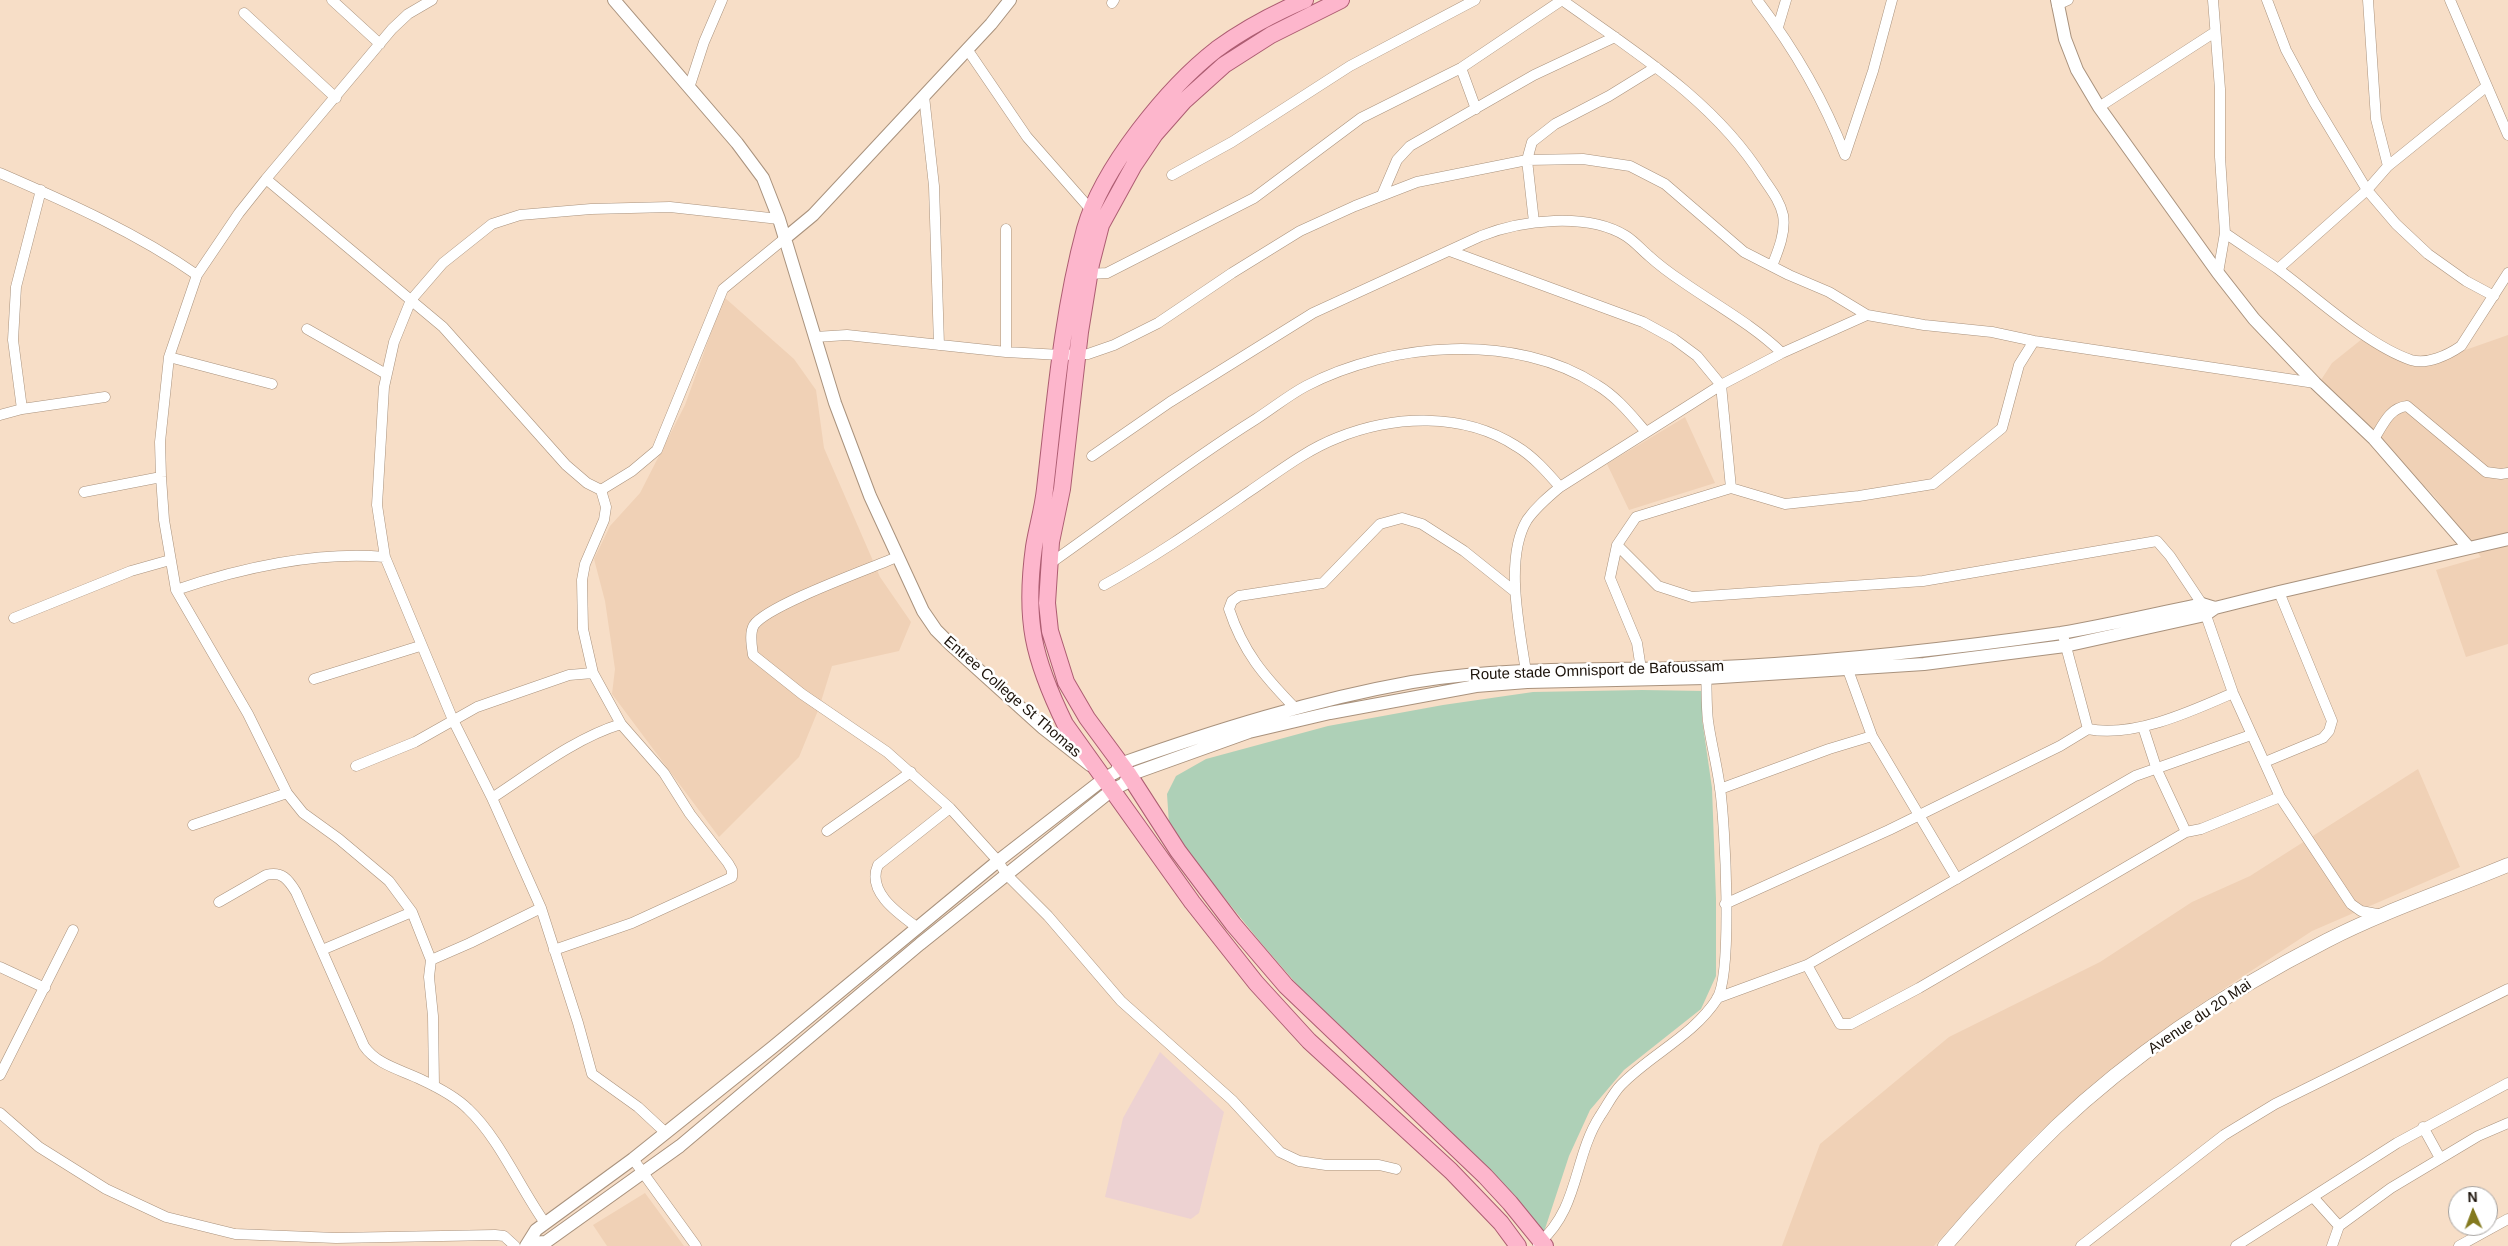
<!DOCTYPE html>
<html>
<head>
<meta charset="utf-8">
<style>
  body { margin:0 }
  #map { position:relative; width:2508px; height:1246px; overflow:hidden; background:#f7dec7; font-family:Helvetica,sans-serif }
  canvas { display:block }
  .north { position:absolute; left:2448px; top:1186px; width:50px; height:50px; box-sizing:border-box; background:#fff; border:1px solid #a4a09d; border-radius:50%; rotate:358deg; font-size:14px; font-weight:700; line-height:20px; text-align:center; color:#1b120a }
  .north::after { content:''; display:block; margin:auto; width:18px; height:22px; background:#83791e; clip-path:polygon(50% 0,100% 100%,50% 72%,0 100%) }
</style>
</head>
<body>
<div id="map">
<canvas width="2508" height="1246"></canvas>
<div class="north">N</div>
</div>
<script>
const ctx = document.querySelector('canvas').getContext('2d');
ctx.lineJoin = 'round';
function fill(path, color) {
  ctx.fillStyle = color;
  ctx.fill(path, 'evenodd');
}
function trace(path, color, width, dash) {
  ctx.strokeStyle = color;
  ctx.lineWidth = width;
  ctx.lineCap = dash ? 'butt' : 'round';
  ctx.setLineDash(dash || []);
  ctx.stroke(path);
}
function write(font, color, halo, rows, align = 'center') {
  ctx.font = font + ' Helvetica,sans-serif';
  ctx.lineWidth = 5;
  ctx.setLineDash([]);
  ctx.textBaseline = 'middle';
  ctx.strokeStyle = halo;
  ctx.fillStyle = color;
  for (const [text, x, y, turn = 0] of rows) {
    ctx.save();
    ctx.translate(x, y);
    ctx.rotate((+turn || 0) * Math.PI / 180);
    ctx.textAlign = isNaN(turn) ? turn : align;
    if (halo) ctx.strokeText(text, 0, 0);
    ctx.fillText(text, 0, 0);
    ctx.restore();
  }
}
const commercial = new Path2D(`
  M1160 1052 1224 1112 1199 1213 1191 1219 1105 1197 1123 1118Z`);
const built = new Path2D(`
  M724 297 794 359 816 390 824 448 880 577 911 622 899 651 832 666 819 708 799 757 719 837 612 694 615 669 605 601 594 559 610 526 640 493 685 405Z
  M2508 335V644L2466 657 2436 570 2481 557 2435 497 2321 380 2332 363 2362 339 2417 367Z
  M1685 417 1715 483 1629 510 1607 464Z
  M2418 769 2460 867 2312 931 2190 1011 2088 1090 2034 1137 1934 1246H1782L1820 1144 1949 1037 2100 962 2192 902 2250 876Z
  M645 1193 684 1246H607L593 1225Z`);
const green = new Path2D(`
  M1642 690 1704 691 1702 719 1712 788 1716 899V976L1701 1009 1624 1070 1590 1110 1569 1156 1543 1235 1313 1003 1261 943 1189 854 1169 824 1167 794 1176 776 1206 759 1328 726 1443 705 1533 692Z`);
const minor = new Path2D(`
  M332 0 380 44
  M432 0 408 14 392 29 266 179 239 213 197 275 169 357 160 442 161 477 164 520 176 590 248 714 287 793 303 813 339 839 389 881 412 912 431 960 429 977 433 1016 434 1086
  M1562 0C1635 52 1715 101 1763 178 1771 190 1780 201 1783 215 1786 232 1778 251 1772 266
  M1757 0C1793 47 1824 100 1845 155L1873 71 1892 0
  M2213 0 2220 89V157L2225 233 2218 273
  M2267 0 2286 50 2314 102 2367 190 2396 224 2428 254 2466 281 2494 296
  M2368 0 2376 119 2388 166
  M2450 0 2508 135
  M1112 3 1114 0
  M2057 5 2068 0
  M244 13 336 98
  M1778 27 1786 0
  M967 49 1027 137 1092 211
  M1461 68 1476 109
  M689 88 704 42 722 0
  M924 96 934 186 939 345
  M2099 107 2215 32
  M0 173C67 202 137 233 197 275
  M1172 175 1232 142 1350 66 1475 0
  M266 179 443 327 566 465 587 483 601 490 632 471 657 450 723 289 784 239
  M1382 195 1397 160 1410 146 1534 75 1615 37
  M1534 222 1527 160 1532 142 1555 124 1609 96 1656 67
  M2225 233C2242 245 2261 257 2278 269 2316 297 2367 345 2411 360 2427 365 2448 355 2461 346L2508 273
  M1450 251 1643 322 1674 339 1697 356 1721 385 1731 488 1636 517 1617 545 1610 578 1637 643 1641 669
  M2278 269 2367 190 2388 166 2487 86
  M1089 274 1107 273 1254 198 1361 118 1461 68 1562 0
  M307 329 386 374
  M815 337 847 335 1006 352 1061 355 1088 354 1114 345 1158 323 1232 273 1300 231 1355 206 1417 182 1527 160 1583 159 1630 166 1665 184 1744 252 1789 275 1829 292 1867 315
  M1006 352V229
  M169 357 272 384
  M22 409 13 340 16 287 41 190
  M0 415 22 409 105 397
  M2374 439C2383 425 2389 408 2407 406L2486 472 2501 474 2508 473
  M1092 456 1170 402 1313 313 1481 236C1521 220 1587 212 1626 236 1634 241 1642 250 1649 256 1660 266 1671 274 1683 282 1716 305 1753 325 1782 353
  M1731 488 1785 504 1859 496 1933 484 2002 428 2019 365 2034 341
  M84 492 161 477
  M1617 545 1658 586 1692 597 1923 581 2157 541 2170 556 2202 604 2233 693 2280 797 2351 904 2361 911 2382 915
  M897 557C869 569 768 605 754 625 749 633 752 647 753 655L802 694 887 752 950 808 998 861 1006 874 1048 916 1121 1001 1232 1100 1280 1152 1299 1161 1326 1165H1379L1396 1169
  M1048 565C1118 516 1184 464 1256 419 1273 408 1289 395 1306 386 1390 342 1516 332 1597 385 1617 397 1631 415 1646 432
  M1104 585C1155 557 1202 524 1250 491 1278 472 1306 450 1337 438 1394 415 1463 412 1516 446 1533 456 1547 472 1560 487
  M176 590C240 568 317 551 385 557
  M14 618 131 571 170 560
  M2064 639 2088 729
  M1848 670 1872 736 1957 879
  M314 679 420 646
  M1527 679C1521 634 1503 560 1527 520 1536 507 1548 497 1560 487L1721 385 1782 353 1867 315 1924 325 1992 332 2034 341 2315 383
  M1295 708C1264 676 1243 652 1229 609L1232 601 1239 596 1323 583 1380 524 1402 518 1422 524 1464 551 1514 591
  M2143 727 2157 770 2186 832
  M2265 762 2323 738 2329 731 2332 721 2279 592
  M356 766 415 742 477 707 569 675 593 673
  M1720 789 1829 749 1872 736
  M492 798C532 772 575 738 621 724
  M193 825 287 793
  M827 831 911 772
  M219 902 266 875C282 871 288 879 296 892L364 1046C377 1065 402 1070 422 1080 437 1087 456 1097 468 1109 499 1138 520 1188 545 1223
  M1725 904 1889 830 2060 746 2088 729C2134 738 2192 711 2233 693
  M918 928C899 914 866 892 878 865L950 808
  M322 950 412 912
  M554 950 632 923 728 879 732 877V870L728 863 690 814 664 773 621 724 593 673 583 629 582 580 585 564 604 520 606 507 601 490
  M431 960 470 943 541 908
  M1807 965 1840 1024H1851L1919 988 2186 832 2201 829 2280 797
  M0 967 45 988
  M1717 998 1807 965 2135 776 2251 735
  M0 1075 73 930
  M0 1113 39 1147 106 1189 166 1217 235 1234 336 1238 495 1235 504 1236 515 1246
  M2423 1127 2440 1158
  M666 1133 638 1107 592 1074 578 1023 541 908 492 798 453 720 385 557 377 505 384 387 394 342 411 300 443 263 492 224 520 215 591 209 670 207 779 219
  M633 1159 696 1246
  M2313 1197 2339 1226
  M1538 1244C1580 1208 1573 1158 1600 1116 1607 1106 1613 1093 1621 1085 1651 1054 1693 1036 1717 999 1733 972 1725 823 1720 788 1717 765 1711 743 1708 721 1706 704 1707 688 1706 671
  M2081 1246 2224 1135 2275 1104 2508 989
  M2236 1246 2397 1143 2508 1083
  M2332 1246 2339 1226 2391 1188 2478 1136 2508 1123
  M2459 1246 2508 1219`);
const tertiary = new Path2D(`
  M614 0 737 143 763 178 779 219 835 403 870 496 923 611 936 630 950 644 1043 728 1090 765
  M2057 0 2065 39 2077 70 2099 107 2218 273 2254 319 2315 383 2374 439 2469 548
  M784 239 813 215 991 24 1010 0
  M530 1243 546 1242 680 1146 920 944 1112 790 1124 784 1129 775 1249 732 1330 713 1476 686 1527 682 1706 678 1924 664 2065 646 2205 615 2215 608 2279 592 2508 539
  M526 1246 536 1230 633 1159 773 1047 998 861 1105 778 1116 772 1120 764C1216 730 1312 700 1412 682 1521 664 1633 672 1743 666 1849 660 1956 648 2061 633 2108 625 2155 614 2202 604L2215 608`);
const secondary = new Path2D(`
  M1945 1246C1980 1205 2017 1165 2056 1127 2135 1052 2230 990 2326 941 2384 911 2448 890 2508 865`);
const primary = new Path2D(`
  M1305 0C1275 13 1243 30 1217 49 1168 87 1102 168 1085 229 1062 314 1055 403 1045 489 1043 509 1037 528 1034 547 1024 620 1033 658 1065 724L1192 902 1256 983 1309 1041 1451 1171 1501 1223 1518 1246
  M1341 0 1271 35 1224 65 1184 101 1155 134 1134 165 1101 225 1091 264 1080 332 1062 489 1051 542 1047 603 1050 631 1066 682 1087 718 1129 775 1178 851 1233 924 1286 986 1485 1176 1510 1203 1545 1246`);
const streetNames = [
  ["Route stade Omnisport de Bafoussam",1597,671,-2],
  ["Entree College St Thomas",1012,697,41],
  ["Avenue du 20 Mai",2200,1017,-34]
];
fill(commercial, '#edd2d2');
fill(built, '#f0d1b6');
fill(green, '#aed0b7');
trace(minor, '#a9927d', 11);
trace(tertiary, '#a9927d', 14);
trace(secondary, '#a9927d', 15);
trace(primary, '#ad5d72', 18);
trace(minor, '#fff', 10);
trace(tertiary, '#fff', 12);
trace(secondary, '#fff', 14);
trace(primary, '#fdb6cc', 16);
write('15px', '#1b120a', '#fff', streetNames);
</script>
</body>
</html>
